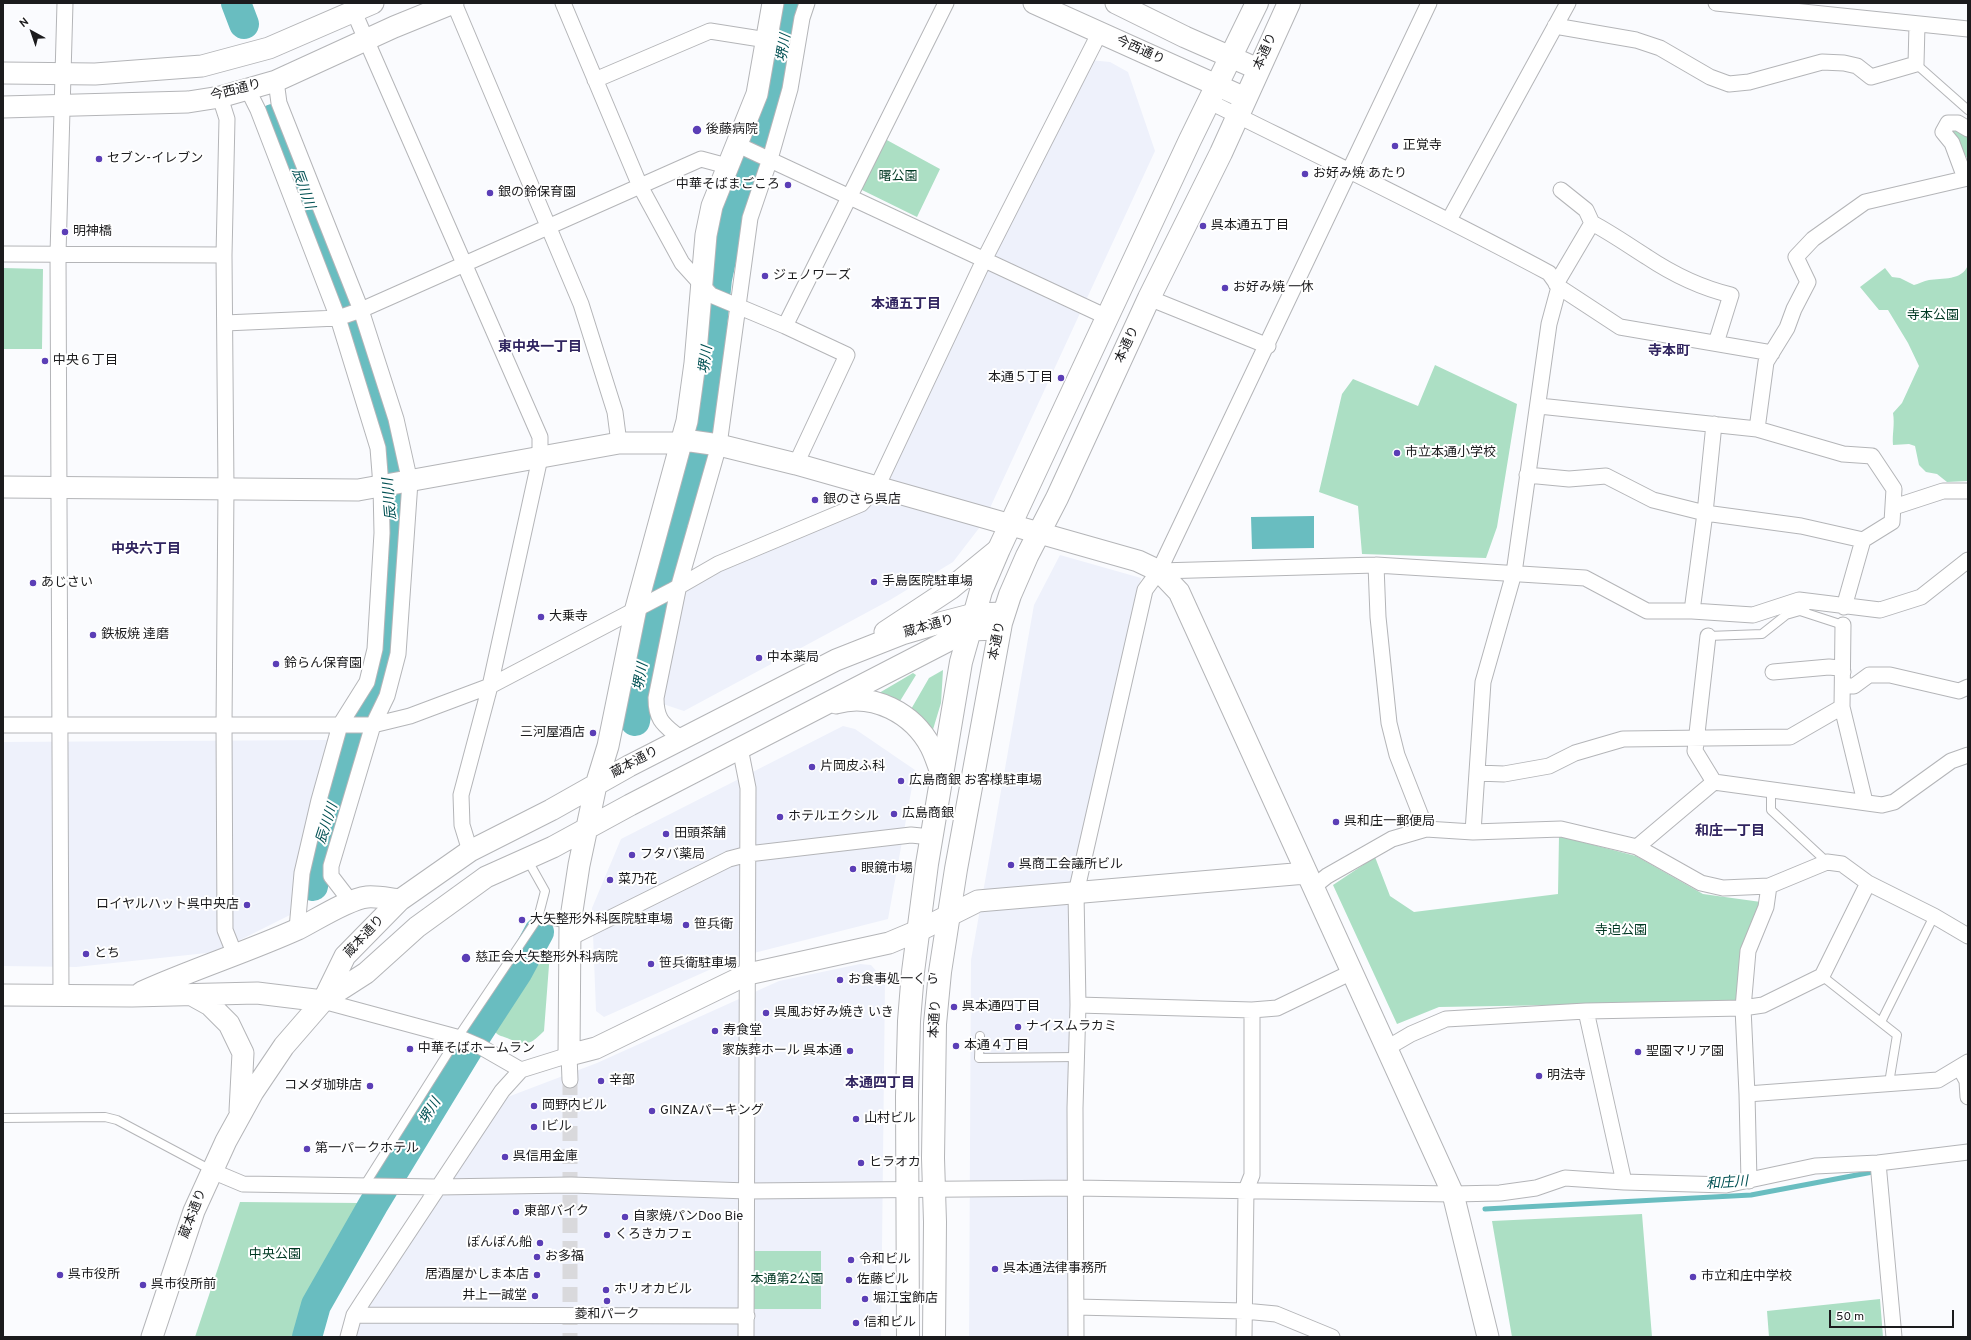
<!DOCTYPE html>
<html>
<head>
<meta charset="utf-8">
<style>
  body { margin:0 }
  #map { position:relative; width:1971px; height:1340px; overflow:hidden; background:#fafbfe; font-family:Overpass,sans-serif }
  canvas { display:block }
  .frame { position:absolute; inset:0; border:4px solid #1b1b1d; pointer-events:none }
  .north { position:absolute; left:12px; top:12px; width:40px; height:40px; -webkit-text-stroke:3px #fff; paint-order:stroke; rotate:320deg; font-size:11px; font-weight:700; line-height:16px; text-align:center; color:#1b1b1d }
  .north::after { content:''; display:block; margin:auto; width:14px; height:18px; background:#1b1b1d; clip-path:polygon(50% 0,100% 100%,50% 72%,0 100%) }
  .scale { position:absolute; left:1829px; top:1310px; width:125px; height:18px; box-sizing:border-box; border:2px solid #1b1b1d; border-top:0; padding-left:5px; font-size:12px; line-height:14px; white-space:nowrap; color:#1b1b1d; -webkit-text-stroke:3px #fff; paint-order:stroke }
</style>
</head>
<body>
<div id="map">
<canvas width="1971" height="1340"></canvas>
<div class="frame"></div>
<div class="north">N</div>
<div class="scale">50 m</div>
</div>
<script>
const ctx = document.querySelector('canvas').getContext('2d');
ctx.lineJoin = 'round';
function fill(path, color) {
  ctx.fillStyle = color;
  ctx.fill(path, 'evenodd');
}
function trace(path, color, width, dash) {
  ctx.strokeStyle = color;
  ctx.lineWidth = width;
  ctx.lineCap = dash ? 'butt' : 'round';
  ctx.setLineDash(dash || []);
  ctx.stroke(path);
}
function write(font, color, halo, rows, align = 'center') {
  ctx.font = font + ' Overpass,"Noto Sans JP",sans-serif';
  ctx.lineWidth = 4;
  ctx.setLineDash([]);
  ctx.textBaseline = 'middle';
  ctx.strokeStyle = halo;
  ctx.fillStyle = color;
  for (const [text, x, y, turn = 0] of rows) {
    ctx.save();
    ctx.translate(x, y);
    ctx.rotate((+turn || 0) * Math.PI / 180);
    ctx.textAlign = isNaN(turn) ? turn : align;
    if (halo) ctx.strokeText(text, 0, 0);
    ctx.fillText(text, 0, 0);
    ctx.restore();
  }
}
const built = new Path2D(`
  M1080 59 1110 62 1128 72 1155 151 983 523 953 562 890 600 684 711 663 704 682 587 871 506Z
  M1060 555 1141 578 1073 890 1070 1337H969L971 960 1034 605Z
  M843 726 855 729 915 770 888 919 738 957 604 1017 596 1011 592 908 621 839Z
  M330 740 294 913 216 952 76 967 3 966V742Z
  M860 964 871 965 885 981 881 1337H355L358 1324 505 1098 597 1063 779 981Z`);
const green = new Path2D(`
  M1954 126 1968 134V160L1963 151 1952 143 1950 133Z
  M885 139 940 169 917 217 860 189Z
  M1968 265V481L1947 482 1937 474 1926 472 1919 465 1915 446 1909 444 1893 445C1892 434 1895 425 1893 413L1902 403 1919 366 1908 343 1888 310H1879L1860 287 1885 268 1892 277 1900 278 1914 285C1918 284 1924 281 1929 280 1942 278 1962 281 1968 265Z
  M3 268 43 269 42 349H3Z
  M1435 365 1517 404 1497 527 1486 558 1362 554 1358 506 1319 492 1342 394 1353 379 1418 406Z
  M943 670 941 703 931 736 910 711 929 678Z
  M913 673 916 675 897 706 874 696Z
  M1559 836 1636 856 1703 894 1761 902 1738 1002 1439 1007 1397 1024 1333 885 1375 857 1390 896 1414 912 1558 894Z
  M550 952 544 1031C529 1046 526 1046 507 1038 501 1036 497 1035 493 1030L545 953Z
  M240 1202 361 1203 306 1301 295 1337H195Z
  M1642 1214 1652 1337H1512L1492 1221Z
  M753 1251H821V1309H753Z
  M1880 1299 1883 1337H1769L1767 1311Z`);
const water = new Path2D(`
  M1314 516V548L1252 549 1251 517Z`);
const stream = new Path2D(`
  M1485 1209 1751 1195 1878 1171`);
const river = new Path2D(`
  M236 3 244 24
  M273 119 292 162 318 237 355 332 385 441 396 551 393 582 390 588 382 687 369 718 353 748 320 848 313 886
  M635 721 653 613 673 522 695 456 710 347 717 279 730 218 746 167 777 95 793 3
  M307 1337 316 1305 373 1205 477 1034 518 971 539 932`);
const streetTunnel = new Path2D(`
  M570 1080V1337`);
const lane = new Path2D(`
  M1916 64 1968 110
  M1800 611 1843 625
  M1708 636 1762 634 1786 615 1800 611 1813 602
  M1771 789V810L1827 862
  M538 918 569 924
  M1822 976 1897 1035 1889 1083
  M1881 1022 1934 916
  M980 1036 979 1058 1077 1057
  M3 1118 105 1117 117 1120 211 1170
  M364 1186 458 1037 538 918 545 891 527 859`);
const street = new Path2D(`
  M454 3 581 304 615 412 619 443
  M563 3 640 186 682 263 711 295 785 326 847 355 796 464
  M1716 3 1968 29
  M354 12 540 437V458L490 686 461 795 462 825 470 851
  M1555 26 1636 40 1660 48 1710 77 1729 84 1749 82 1822 62 1844 63 1857 66 1871 77 1916 64 1917 25
  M595 80 710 31 767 40
  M276 81 279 103 361 310 396 419 410 482 398 654 387 696 373 725 331 866V876L351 902
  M248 90 258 110 338 318 378 448 381 486 382 533 375 649 367 682 340 725 319 800 302 873 297 929
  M220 97 227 119 224 255 226 489 224 725 225 930 235 955
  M1210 102C1323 158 1437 213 1549 273L1559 287 1549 324 1514 573 1483 682 1473 832
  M736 144 1107 317
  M1965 178 1952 143 1943 132 1948 123H1958L1968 129
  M1561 190 1586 210 1592 223C1611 233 1628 245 1647 257 1671 273 1702 288 1731 295L1716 343
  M1449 220 1568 3
  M3 254 224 255
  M1556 284 1592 223
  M1559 287 1620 327 1772 353
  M1149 298 1268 346
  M225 323 338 318 361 310 701 159 727 166
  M785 326 946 3
  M1539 406 1757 429 1843 454 1872 456 1894 489 1892 522 1863 540 1844 607
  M1757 429 1766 362 1787 328 1794 309 1808 282 1796 257 1813 239 1865 202 1968 178
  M1527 475 1569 479 1606 476 1653 500 1705 513 1801 526 1863 540
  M1894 507 1943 491H1968
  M1376 565 1378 617 1389 723 1397 755 1426 829
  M1159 571 1376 565 1585 578 1647 611H1692L1753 615 1799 600 1880 610 1921 597 1968 560
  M1692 611 1705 513 1714 424
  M1843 625 1842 707 1865 802
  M1708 636 1695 751 1714 782
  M1773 672 1829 667 1839 668 1843 672
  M1843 686H1854L1869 675H1890L1959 691 1968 687
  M3 725H373L410 716 490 686 671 591 718 564 861 504 877 487 984 260 1100 32
  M681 739C665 725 656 722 656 698L679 585 719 445 750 218 770 159 790 89 802 18 807 3
  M740 748 748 788 746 1337
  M1477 773 1504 774 1549 766 1575 753 1623 739 1790 737 1842 707
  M1637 847 1714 782 1882 805 1894 802 1951 761 1968 755
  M1769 886 1766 907 1748 951 1743 1008 1747 1094 1938 1080 1968 1062
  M1312 888 1327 876 1392 839 1426 829 1473 832 1561 829 1637 847 1701 883 1723 888 1769 886 1827 862 1842 864 1868 883 1934 916 1968 936
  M570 938 729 859 748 854 911 835 931 837
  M61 995 58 254 65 3
  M323 1001 460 1038 481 1047 521 1070 569 1055 570 1080
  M1078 1005 1252 1010 1277 1008 1352 972
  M1586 1011 1624 1182
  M1387 1048 1411 1034 1446 1019 1586 1011 1743 1008 1763 1005 1822 976 1868 883
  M1960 1068 1967 1081 1968 1097
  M1747 1094 1749 1181
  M1878 1163 1894 1337
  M212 1171 243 1184 371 1186 437 1187 571 1185 748 1191 1075 1188 1453 1194 1500 1193 1536 1188 1565 1178 1624 1182 1726 1185 1815 1166 1878 1163 1968 1152
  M1076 1307 1244 1311 1276 1314 1332 1337
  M354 1315 747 1316
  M348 1337 354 1315 363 1301 502 1091 521 1070
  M1076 1337 1075 1108 1078 1005 1076 893 1145 590 1159 571 1429 3
  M1244 1337 1246 1190 1252 1175V1010`);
const secondary = new Path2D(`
  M773 3 757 94 712 206 706 235 695 363 687 421 636 608 608 746 596 785 579 865 570 924 569 1055 596 1048 748 974 889 943 920 930 978 901 1306 873
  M1034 3 1245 98
  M1116 3 1185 37 1258 69
  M3 73 95 74 202 66 269 48 373 3
  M3 107 188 102 220 97 276 81 394 27 453 3
  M3 487 358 490 619 443H680L691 441 719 445 796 464 1138 561 1159 571 1179 592 1453 1194 1488 1337
  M885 632 950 589 999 549
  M836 703C873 692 913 713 931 747 935 755 938 764 941 773
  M142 992C193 969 247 952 298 929 316 920 348 899 367 897 377 896 390 899 400 900
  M3 995 132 996 257 993 323 1001
  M192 995 210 1005 229 1024 243 1053 240 1111
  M324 1000 366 973 417 927 486 877 553 847 630 805 969 630 1000 629
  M152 1337 194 1211 226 1141 253 1092 284 1046 323 1001 345 956 400 900 470 851 551 810 629 766 836 660 902 634 936 624 974 614 1004 613`);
const highway = new Path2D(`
  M908 1337 907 1096 909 1021 913 972 927 864 961 662 981 591 999 549 1190 140 1257 3
  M934 1337 935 1222 933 1158 935 1024 940 972 956 869 1001 623 1010 595 1027 556 1057 498 1149 298 1221 153 1289 3`);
const markers = [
  [697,130,5,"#5b3eb6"],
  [1395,146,4,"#5b3eb6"],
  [99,159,4,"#5b3eb6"],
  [1305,174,4,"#5b3eb6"],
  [788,185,4,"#5b3eb6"],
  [490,193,4,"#5b3eb6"],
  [1203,226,4,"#5b3eb6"],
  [65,232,4,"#5b3eb6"],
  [765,276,4,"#5b3eb6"],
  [1225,288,4,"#5b3eb6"],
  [45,361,4,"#5b3eb6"],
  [1061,378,4,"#5b3eb6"],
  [1397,453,4,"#5b3eb6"],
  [815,500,4,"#5b3eb6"],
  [874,582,4,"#5b3eb6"],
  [33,583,4,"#5b3eb6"],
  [541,617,4,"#5b3eb6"],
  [93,635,4,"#5b3eb6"],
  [759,658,4,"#5b3eb6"],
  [276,664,4,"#5b3eb6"],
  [593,733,4,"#5b3eb6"],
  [812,767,4,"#5b3eb6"],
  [901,781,4,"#5b3eb6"],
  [894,814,4,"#5b3eb6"],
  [780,817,4,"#5b3eb6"],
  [1336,822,4,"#5b3eb6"],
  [666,834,4,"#5b3eb6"],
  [632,855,4,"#5b3eb6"],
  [1011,865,4,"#5b3eb6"],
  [853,869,4,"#5b3eb6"],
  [610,880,4,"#5b3eb6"],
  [247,905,4,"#5b3eb6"],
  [522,920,4,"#5b3eb6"],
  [686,925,4,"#5b3eb6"],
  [86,954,4,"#5b3eb6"],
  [466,958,5,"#5b3eb6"],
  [651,964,4,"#5b3eb6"],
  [840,980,4,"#5b3eb6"],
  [954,1007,4,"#5b3eb6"],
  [766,1013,4,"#5b3eb6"],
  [1018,1027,4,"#5b3eb6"],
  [715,1031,4,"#5b3eb6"],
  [956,1046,4,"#5b3eb6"],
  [410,1049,4,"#5b3eb6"],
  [850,1051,4,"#5b3eb6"],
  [1638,1052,4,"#5b3eb6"],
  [1539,1076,4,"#5b3eb6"],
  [601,1081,4,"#5b3eb6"],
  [370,1086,4,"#5b3eb6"],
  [534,1106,4,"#5b3eb6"],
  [652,1111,4,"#5b3eb6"],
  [856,1119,4,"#5b3eb6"],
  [534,1127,4,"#5b3eb6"],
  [307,1149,4,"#5b3eb6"],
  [505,1157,4,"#5b3eb6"],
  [861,1163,4,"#5b3eb6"],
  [516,1212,4,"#5b3eb6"],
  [625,1217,4,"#5b3eb6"],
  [607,1235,4,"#5b3eb6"],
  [540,1243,4,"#5b3eb6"],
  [537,1257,4,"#5b3eb6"],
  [851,1260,4,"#5b3eb6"],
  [995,1269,4,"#5b3eb6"],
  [60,1275,4,"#5b3eb6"],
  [537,1275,4,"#5b3eb6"],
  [1693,1277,4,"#5b3eb6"],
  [849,1280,4,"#5b3eb6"],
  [143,1285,4,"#5b3eb6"],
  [606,1290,4,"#5b3eb6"],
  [535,1296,4,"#5b3eb6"],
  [865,1299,4,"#5b3eb6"],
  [607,1301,4,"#5b3eb6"],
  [856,1323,4,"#5b3eb6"]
];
const streetNames = [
  ["今西通り",1140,51,24],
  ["本通り",1266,52,-66],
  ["今西通り",236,91,-14],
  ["本通り",1128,345,-65],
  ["蔵本通り",929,627,-16],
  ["本通り",998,641,-79],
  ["蔵本通り",635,763,-28],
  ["蔵本通り",365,937,-47],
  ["本通り",936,1019,-87],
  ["蔵本通り",194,1214,-69]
];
const poiNames = [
  ["後藤病院",706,130],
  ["正覚寺",1403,146],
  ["セブン-イレブン",107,159],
  ["お好み焼 あたり",1313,174],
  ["中華そばまごころ",780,185,"right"],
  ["銀の鈴保育園",498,193],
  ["呉本通五丁目",1211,226],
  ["明神橋",73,232],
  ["ジェノワーズ",773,276],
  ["お好み焼 一休",1233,288],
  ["中央６丁目",53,361],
  ["本通５丁目",1053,378,"right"],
  ["市立本通小学校",1405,453],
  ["銀のさら呉店",823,500],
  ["手島医院駐車場",882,582],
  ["あじさい",41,583],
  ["大乗寺",549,617],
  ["鉄板焼 達磨",101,635],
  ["中本薬局",767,658],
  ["鈴らん保育園",284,664],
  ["三河屋酒店",585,733,"right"],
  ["片岡皮ふ科",820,767],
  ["広島商銀 お客様駐車場",909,781],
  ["広島商銀",902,814],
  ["ホテルエクシル",788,817],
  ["呉和庄一郵便局",1344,822],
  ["田頭茶舗",674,834],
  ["フタバ薬局",640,855],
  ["呉商工会議所ビル",1019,865],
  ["眼鏡市場",861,869],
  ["菜乃花",618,880],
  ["ロイヤルハット呉中央店",239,905,"right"],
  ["大矢整形外科医院駐車場",530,920],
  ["笹兵衛",694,925],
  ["とち",94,954],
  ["慈正会大矢整形外科病院",475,958],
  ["笹兵衛駐車場",659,964],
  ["お食事処一くら",848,980],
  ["呉本通四丁目",962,1007],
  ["呉風お好み焼き いき",774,1013],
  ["ナイスムラカミ",1026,1027],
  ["寿食堂",723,1031],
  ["本通４丁目",964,1046],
  ["中華そばホームラン",418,1049],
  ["家族葬ホール 呉本通",842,1051,"right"],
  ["聖園マリア園",1646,1052],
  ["明法寺",1547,1076],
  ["辛部",609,1081],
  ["コメダ珈琲店",362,1086,"right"],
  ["岡野内ビル",542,1106],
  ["GINZAパーキング",660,1111],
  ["山村ビル",864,1119],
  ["Iビル",542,1127],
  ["第一パークホテル",315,1149],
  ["呉信用金庫",513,1157],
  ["ヒラオカ",869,1163],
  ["東部バイク",524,1212],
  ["自家焼パンDoo Bie",633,1217],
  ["くろきカフェ",615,1235],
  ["ぽんぽん船",532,1243,"right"],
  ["お多福",545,1257],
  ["令和ビル",859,1260],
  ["呉本通法律事務所",1003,1269],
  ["呉市役所",68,1275],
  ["居酒屋かしま本店",529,1275,"right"],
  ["市立和庄中学校",1701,1277],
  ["佐藤ビル",857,1280],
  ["呉市役所前",151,1285],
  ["ホリオカビル",614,1290],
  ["井上一誠堂",527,1296,"right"],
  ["堀江宝飾店",873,1299],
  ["菱和パーク",607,1315,"center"],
  ["信和ビル",864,1323]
];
const parkNames = [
  ["曙公園",898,177],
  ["寺本公園",1933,316],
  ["寺迫公園",1621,931],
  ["中央公園",275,1255],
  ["本通第2公園",787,1280]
];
const waterNames = [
  ["堺川",785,48,-81],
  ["辰川川",302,189,70],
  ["堺川",707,360,-83],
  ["辰川川",391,499,-95],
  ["堺川",642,677,-80],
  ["辰川川",328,824,-72],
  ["堺川",431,1112,-58],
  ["和庄川",1727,1184,-4]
];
const neighbourhoodNames = [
  ["本通五丁目",906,305],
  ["東中央一丁目",540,348],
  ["寺本町",1669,352],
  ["中央六丁目",146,550],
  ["和庄一丁目",1730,832],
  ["本通四丁目",880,1084]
];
fill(built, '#eef1fb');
fill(green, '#acdfc4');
fill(water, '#69bdc0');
trace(stream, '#69bdc0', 5);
trace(river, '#69bdc0', 30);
trace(streetTunnel, '#d9d9dc', 15, [15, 8]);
trace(lane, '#b4b5b8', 10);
trace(street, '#b4b5b8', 17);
trace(secondary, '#b4b5b8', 23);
trace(highway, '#b4b5b8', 24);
trace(lane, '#fff', 8);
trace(street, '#fff', 15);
trace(secondary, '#fff', 21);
trace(highway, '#fff', 22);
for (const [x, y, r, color] of markers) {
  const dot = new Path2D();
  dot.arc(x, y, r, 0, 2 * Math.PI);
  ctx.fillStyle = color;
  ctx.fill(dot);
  trace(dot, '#fff', 1.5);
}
write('13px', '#1b1b1d', '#fff', streetNames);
write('13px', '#1b1b1d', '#fff', poiNames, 'left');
write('13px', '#003823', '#fff', parkNames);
write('italic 14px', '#005053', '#fff', waterNames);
write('bold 14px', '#312560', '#fff', neighbourhoodNames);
</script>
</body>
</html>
